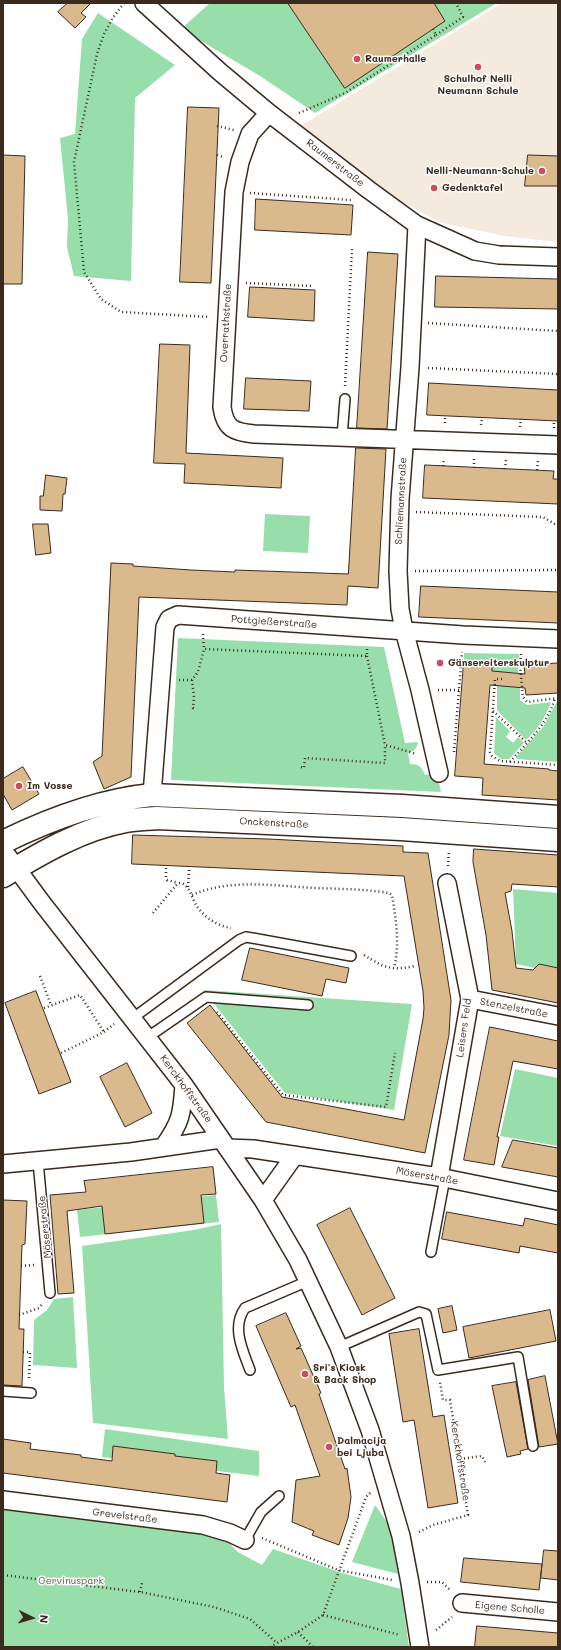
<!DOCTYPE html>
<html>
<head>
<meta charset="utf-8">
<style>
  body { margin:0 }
  #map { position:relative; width:561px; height:1650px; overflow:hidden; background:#fff; font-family:Mali,sans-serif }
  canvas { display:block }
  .frame { position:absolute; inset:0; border:4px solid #3b2a1e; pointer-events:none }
  .north { position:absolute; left:12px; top:1598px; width:40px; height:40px; -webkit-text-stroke:3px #fff; paint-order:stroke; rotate:95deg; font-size:11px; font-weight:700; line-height:16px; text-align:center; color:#3b2a1e }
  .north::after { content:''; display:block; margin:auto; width:14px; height:18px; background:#3b2a1e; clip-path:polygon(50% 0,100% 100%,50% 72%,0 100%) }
</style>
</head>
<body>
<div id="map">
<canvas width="561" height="1650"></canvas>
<div class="frame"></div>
<div class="north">N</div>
</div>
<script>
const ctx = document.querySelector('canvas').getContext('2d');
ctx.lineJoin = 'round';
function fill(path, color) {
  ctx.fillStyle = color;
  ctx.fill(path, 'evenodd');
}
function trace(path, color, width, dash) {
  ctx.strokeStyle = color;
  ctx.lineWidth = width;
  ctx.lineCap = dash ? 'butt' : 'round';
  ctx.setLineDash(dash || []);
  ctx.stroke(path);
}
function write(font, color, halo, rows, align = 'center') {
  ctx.font = font + ' Mali,sans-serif';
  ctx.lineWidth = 3;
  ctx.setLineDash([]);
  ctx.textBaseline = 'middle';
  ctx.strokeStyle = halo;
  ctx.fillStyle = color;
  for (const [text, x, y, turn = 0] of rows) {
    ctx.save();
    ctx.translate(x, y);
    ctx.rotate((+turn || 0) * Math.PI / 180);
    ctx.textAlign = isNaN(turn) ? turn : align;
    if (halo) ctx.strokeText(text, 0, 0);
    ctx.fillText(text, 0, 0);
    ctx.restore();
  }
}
const built = new Path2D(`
  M502 3H558V242L505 236 442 223 372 186 294 130Z`);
const green = new Path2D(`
  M210 3H497L315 113 260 76 181 29Z
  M98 13 175 65 135 98 131 281 74 276 67 247 68 219 60 138 75 134 82 39Z
  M265 514 310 516 308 553 263 551Z
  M178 638 384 647 405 743 418 742C417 749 414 751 408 753L410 764C419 764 422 767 425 775L437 773 441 792 171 780Z
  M464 653 519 654 518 673 503 672 491 675 492 664 464 662Z
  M497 681 520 687V700L527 705 551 702C546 717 537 730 526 740L497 710Z
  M558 700V762L517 759 516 757 543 727Z
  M496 717 510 731 506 737 513 743 518 737 524 743 509 759H501L494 753Z
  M513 889 558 893V973L516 964Z
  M203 990 412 1004 394 1110 285 1093Z
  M515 1069 558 1078V1146L500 1136Z
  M216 1195 219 1222 80 1237 77 1210Z
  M221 1224 224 1387 228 1439 93 1423 82 1246 194 1230Z
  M73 1297 77 1368 33 1365 34 1320 47 1310 54 1299Z
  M105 1429 259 1451V1476L102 1457Z
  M375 1505 389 1525 398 1574 352 1562Z
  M3 1506 201 1533 227 1541 238 1552 262 1565 273 1549 342 1573 401 1589 409 1647H3Z`);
const building = new Path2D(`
  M68 3H91L81 13 86 17 75 28 58 12Z
  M288 3H434L445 21 345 88Z
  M188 107 219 108 211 283 180 282Z
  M3 155 25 156 22 284H3Z
  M528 155 558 156V186H525Z
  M256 199 353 205 351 235 255 230Z
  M368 252 398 254 387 429 357 428Z
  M436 276 558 279V309L435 307Z
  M250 287 315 290 314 321 248 317Z
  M160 344 190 345 186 453 283 458 281 488 184 483 185 464 154 463Z
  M246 378 311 381 309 411 244 409Z
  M429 383 558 390V421L427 415Z
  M356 448 386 449 378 588 348 586 347 605 139 597 131 777 104 789 93 762 102 756 111 563 133 564V566L191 570 235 572V570L348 574Z
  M425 465 554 471 553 479H558V504L423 498Z
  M46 475 67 478 65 494H63L62 511 40 510V496H43Z
  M33 524H48L51 553 36 555Z
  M421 586 558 592V623L419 617Z
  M464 662 492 664V671L525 674 524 665 558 663V693L526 695 525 688 490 685 484 764 549 769V770L558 771V800L482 795 483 778 455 776Z
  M23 767 39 794 12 810 3 794V779Z
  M133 835 268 839 403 846V852L428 853 451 1000 449 1035 425 1153 266 1122 187 1023 210 1005 282 1097 404 1120 423 1019 424 1008 423 991 404 876 132 864Z
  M474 849 558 855V887L512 884 511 891 505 893 512 931 516 968 533 970 539 964 558 968V1003L492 990 486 935 473 862Z
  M250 948 349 968 346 983 326 979 322 996 242 980Z
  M36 991 71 1082 39 1094 5 1003Z
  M490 1027 558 1041V1069L513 1061 497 1137H499L494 1165 464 1160Z
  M127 1063 152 1113 125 1127 100 1077Z
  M513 1140 558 1148V1177L502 1167Z
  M213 1167 216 1194 201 1195 204 1223 105 1234 102 1206 67 1211 74 1293 58 1294 50 1195 86 1192 84 1181Z
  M3 1200 27 1201 25 1244 22 1245 19 1329H24L22 1386 3 1385Z
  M350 1208 395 1298 362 1315 317 1225Z
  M447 1212 523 1226 525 1218 558 1225V1253L520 1246 519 1253 442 1239Z
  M452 1306 457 1330 443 1333 438 1309Z
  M550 1310 556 1341 469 1358 463 1327Z
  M286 1313 301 1346 296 1349 301 1348 321 1393 319 1394 345 1469 347 1468 351 1497 348 1518 339 1545 312 1535 314 1531 292 1522 296 1480 320 1476 295 1405 291 1407 256 1326Z
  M419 1329 433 1417 444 1415 458 1503 428 1508 414 1420 403 1422 389 1334Z
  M545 1376 558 1444 539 1447 528 1380Z
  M516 1382 528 1449 520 1451 521 1454 507 1457 492 1386Z
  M3 1439 31 1443 30 1449 81 1455V1457L112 1461 113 1446 175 1454V1456L217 1461 216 1473 230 1475 227 1502 3 1473Z
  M544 1550 558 1551V1580L541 1578Z
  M464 1558 542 1564 539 1590 461 1582Z
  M477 1626 558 1633V1647H475Z`);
const path = new Path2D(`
  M124 3 112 19 104 34 97 54 74 162 84 272 101 299 121 312 210 317
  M436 35 463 17 456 3
  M299 113 345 93 436 35 433 29
  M217 126 234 130
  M217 155 224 157
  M250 193 351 200
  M246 283 311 286
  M428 323 558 331
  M428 368 558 374
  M345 386 352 249
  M445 423V416
  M481 425 482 418
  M520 427 521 419
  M554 428V421
  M443 466 444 458
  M474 468V458
  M505 469 506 459
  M537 470 538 461
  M416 512 543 517 558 526
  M415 571 558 570
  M203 634 204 649
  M521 654 520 665 523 697 527 702 558 698
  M367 656 385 745 417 754
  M502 679H495L490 752 492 756 500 761 558 765
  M179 680H192L198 672 204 649 367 656V646
  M192 680 194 697 193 708 196 709
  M438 690H459
  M493 711 527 743
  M454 752 462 652
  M510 762C527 742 548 724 555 698
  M301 767 304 768 305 758 385 763V745
  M448 866 449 851
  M166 868V877L167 880 178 883
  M188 887 189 870
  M192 895C231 878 274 886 315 888 340 889 365 889 389 893L392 895C396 920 400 944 394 968
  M153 913 178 883H182C190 888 191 895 195 903 202 916 217 926 231 928
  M364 955C385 968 391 971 415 966
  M40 976 51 1005
  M44 1008 80 995 104 1032
  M217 1012 283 1095 386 1107 395 1053
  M61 1053 104 1032 114 1024
  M21 1266 34 1265
  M19 1315 39 1308 43 1303
  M23 1352H30L29 1379
  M460 1459 482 1456 485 1462
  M419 1532 433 1525 468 1515 450 1400H443L440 1382
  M262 1538 338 1570 392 1580
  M3 1575 140 1592 214 1607 250 1619 277 1643 298 1632 323 1615 366 1497 371 1492
  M427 1582H442L450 1590
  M140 1592 142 1583
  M323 1615 400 1635
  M436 1630 452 1617
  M298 1632 313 1647
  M270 1647 277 1643`);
const service = new Path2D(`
  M342 437 345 399
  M133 1018 239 940 246 937 258 939 351 956
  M148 1037 206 997 308 1005
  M38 1161 50 1293
  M431 1252 445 1178
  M339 1347 419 1312 426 1314 438 1370 518 1357 533 1446
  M250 1370C243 1351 231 1327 245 1308L308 1281
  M3 1391 31 1393
  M245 1540 261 1512 279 1496`);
const minor = new Path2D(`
  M144 3 220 72 269 113 369 190 417 225 475 251 499 255 558 257
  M269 113 250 134 240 162 234 192 222 407C225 429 234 432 254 434L558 445
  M417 225 410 367 400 499 398 571 400 609 404 630 420 690 439 773
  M152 795 165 627 169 619 178 615 463 635 558 639
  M3 850 42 903 184 1085 263 1200 298 1260 339 1347 370 1430 401 1536 410 1583 420 1647
  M470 999 558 1016
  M164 1146C181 1122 182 1114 184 1085
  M227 1148 253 1149 439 1177 558 1201
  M3 1164 131 1152 221 1139
  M439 1177 470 999 447 883
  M263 1200 295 1155
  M3 1500 203 1525 230 1533 245 1540
  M462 1603 558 1612`);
const secondary = new Path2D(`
  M3 842C50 819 100 800 152 795L402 806 558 817
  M3 876C41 853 82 829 126 821 136 819 147 819 157 818L401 829 558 840`);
const markers = [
  [357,59,4,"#d1495b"],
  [478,67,4,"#d1495b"],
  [542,171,4,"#d1495b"],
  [434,188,4,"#d1495b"],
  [440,663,4,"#d1495b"],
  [19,786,4,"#d1495b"],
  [305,1374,4,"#d1495b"],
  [329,1447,4,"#d1495b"]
];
const poiNames = [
  ["Raumerhalle",365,59],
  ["Schulhof Nelli",478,79,"center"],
  ["Neumann Schule",478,91,"center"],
  ["Nelli-Neumann-Schule",534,171,"right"],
  ["Gedenktafel",442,188],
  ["Gänsereiterskulptur",448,663],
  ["Im Vosse",27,786],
  ["Sri's Kiosk",313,1368],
  ["& Back Shop",313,1380],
  ["Dalmacija",337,1441],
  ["bei Ljuba",337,1453]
];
const streetNames = [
  ["Raumerstraße",335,163,38],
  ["Overrathstraße",226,323,-87],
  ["Schliemannstraße",401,501,-87],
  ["Pottgießerstraße",274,622,4],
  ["Onckenstraße",274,823,3],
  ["Stenzelstraße",514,1008,11],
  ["Leisers Feld",464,1028,-82],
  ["Kerckhoffstraße",186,1089,54],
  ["Möserstraße",427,1176,10],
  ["Möserstraße",45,1227,-96],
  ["Kerckhoffstraße",460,1461,81],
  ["Grevelstraße",125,1516,7],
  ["Eigene Scholle",510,1608,5]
];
const parkNames = [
  ["Gervinuspark",71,1581]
];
fill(built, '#f4eadd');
fill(green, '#98deab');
fill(building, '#dab98d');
trace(building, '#3b2a1e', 1);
trace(service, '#3b2a1e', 12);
trace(minor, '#3b2a1e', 20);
trace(secondary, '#3b2a1e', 25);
trace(path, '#3b2a1e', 2.5, [1, 3]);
trace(service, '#fff', 9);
trace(minor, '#fff', 17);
trace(secondary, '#fff', 22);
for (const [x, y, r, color] of markers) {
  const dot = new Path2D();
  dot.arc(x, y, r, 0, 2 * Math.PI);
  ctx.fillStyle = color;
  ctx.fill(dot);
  trace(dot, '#fff', 1.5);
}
write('bold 10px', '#3b2a1e', '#fff', poiNames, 'left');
write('10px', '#3b2a1e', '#fff', streetNames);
write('10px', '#576048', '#fff', parkNames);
</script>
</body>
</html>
